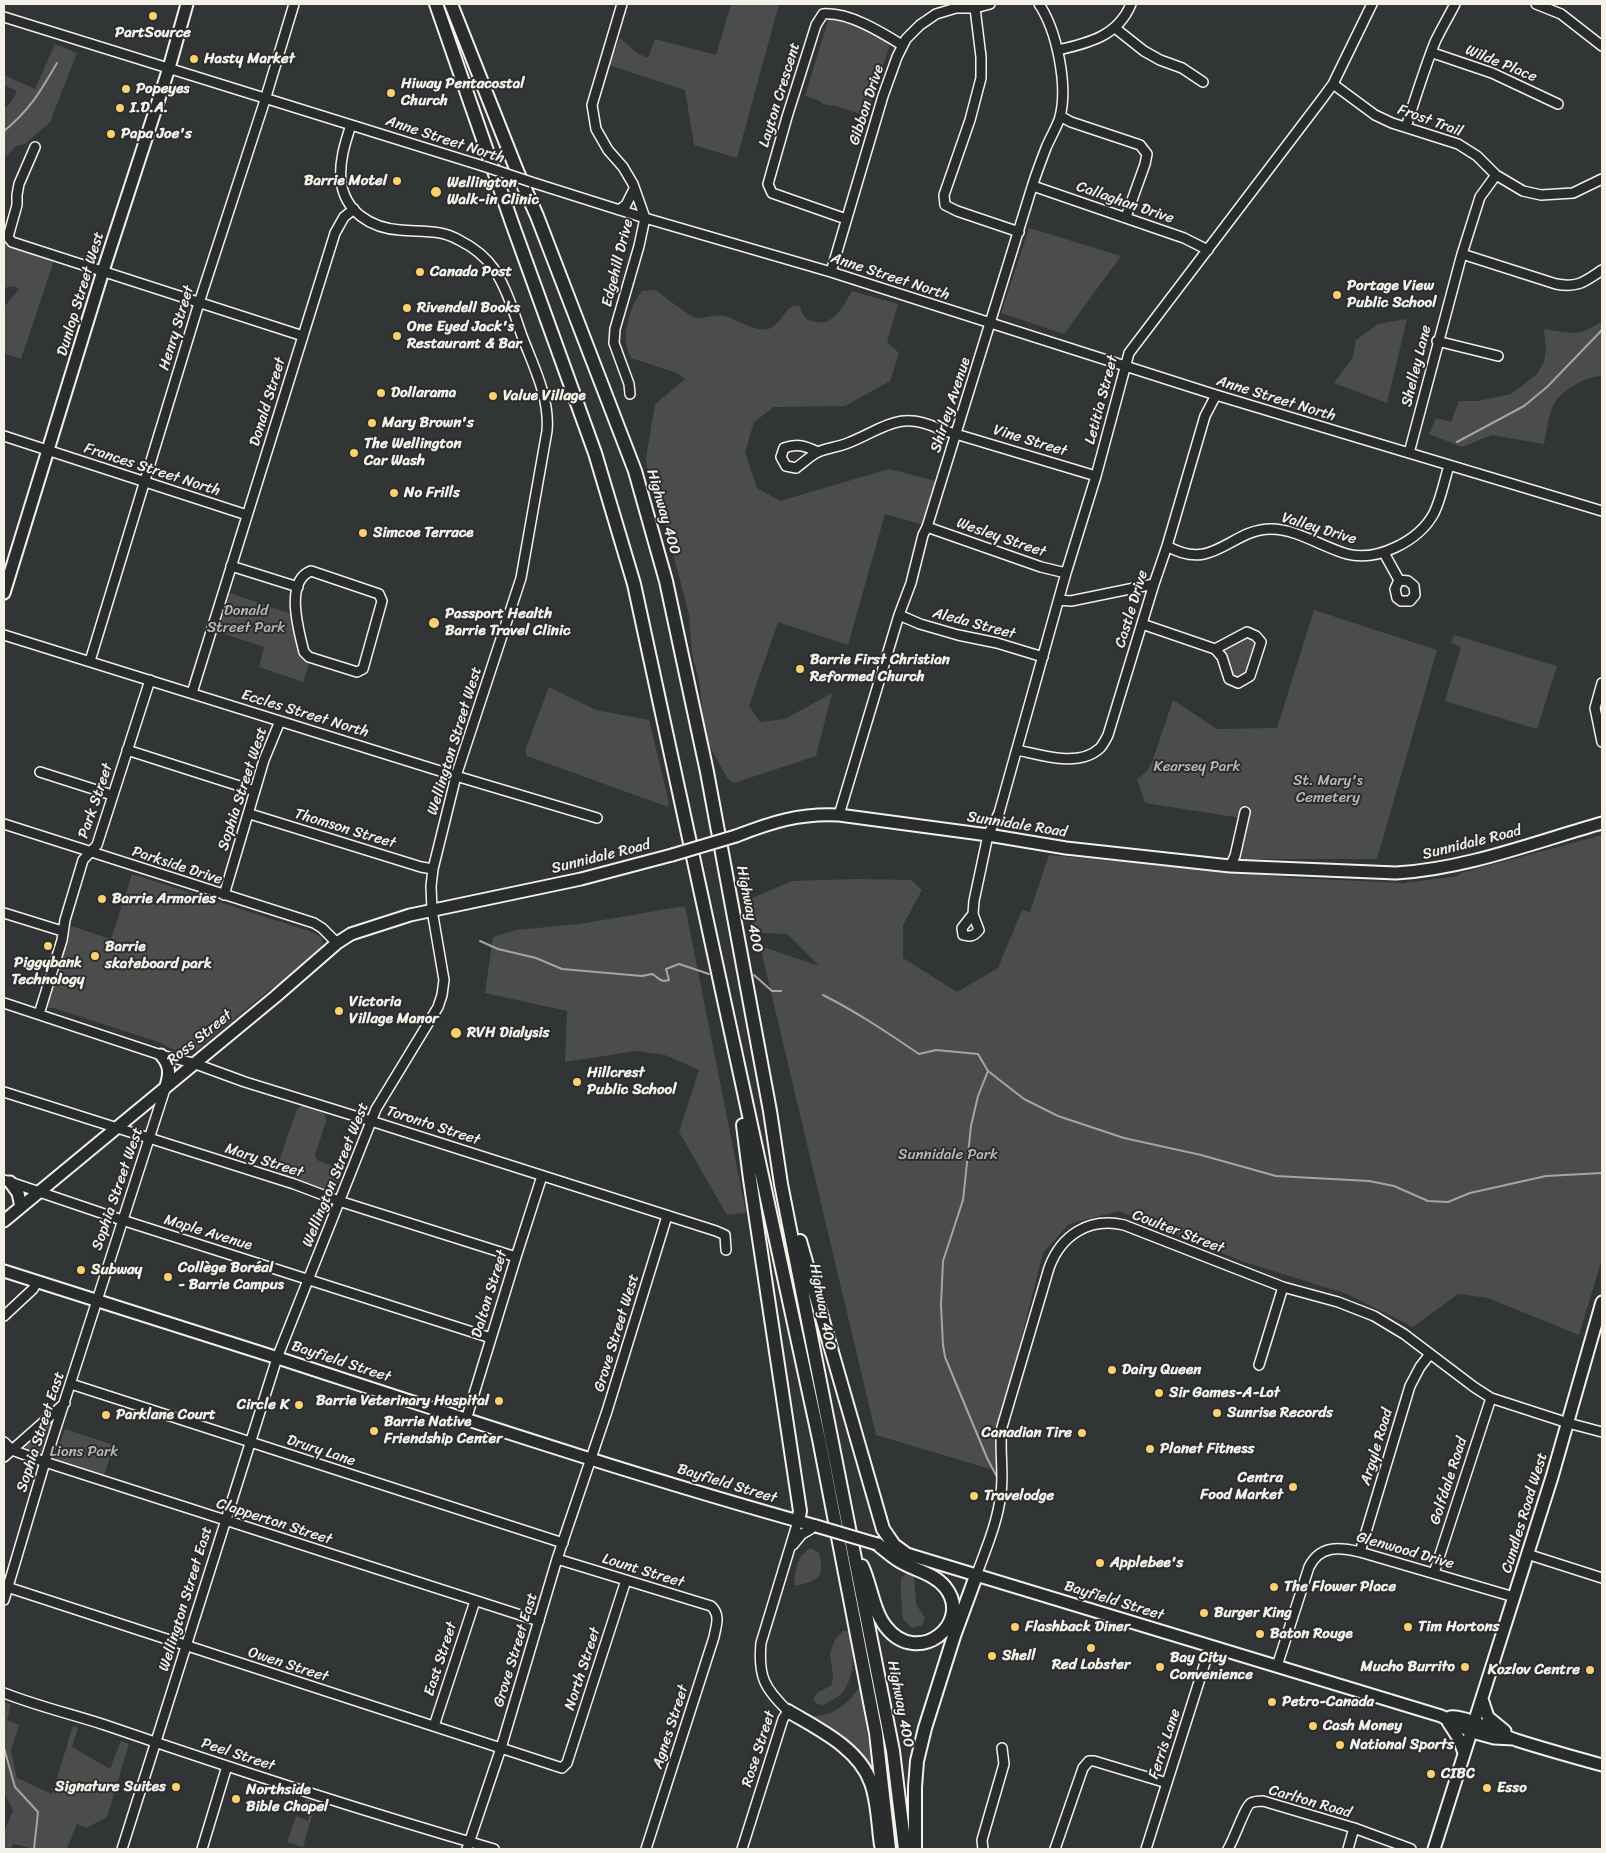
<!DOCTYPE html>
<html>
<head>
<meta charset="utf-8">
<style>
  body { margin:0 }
  #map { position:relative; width:1606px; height:1853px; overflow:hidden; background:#323535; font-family:Sriracha,sans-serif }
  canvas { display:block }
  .frame { position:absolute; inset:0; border:5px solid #f4f1e8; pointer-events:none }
</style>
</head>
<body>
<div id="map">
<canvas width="1606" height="1853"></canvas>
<div class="frame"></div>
</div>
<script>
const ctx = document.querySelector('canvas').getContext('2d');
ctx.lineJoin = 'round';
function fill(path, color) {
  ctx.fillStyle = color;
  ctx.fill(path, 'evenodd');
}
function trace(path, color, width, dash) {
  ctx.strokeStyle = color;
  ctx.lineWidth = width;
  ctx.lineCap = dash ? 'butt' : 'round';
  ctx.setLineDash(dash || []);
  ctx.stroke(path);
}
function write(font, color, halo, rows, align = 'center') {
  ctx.font = font + ' Sriracha,sans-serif';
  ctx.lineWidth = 4;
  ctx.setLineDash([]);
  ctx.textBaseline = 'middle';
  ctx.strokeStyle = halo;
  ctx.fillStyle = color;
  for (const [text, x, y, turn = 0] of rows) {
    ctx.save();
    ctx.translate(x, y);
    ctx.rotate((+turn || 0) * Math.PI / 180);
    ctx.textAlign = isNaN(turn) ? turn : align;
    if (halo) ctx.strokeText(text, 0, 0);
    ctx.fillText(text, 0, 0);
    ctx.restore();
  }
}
const green = new Path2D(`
  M731 4H779L737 158 694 145 685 90 609 65 620 38 637 53 648 58 655 39 716 55Z
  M829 17 879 33 891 41 867 116 836 106 822 104 820 101 805 96Z
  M55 44 77 53 50 122 25 144 16 146 4 158V109L11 102 17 91 4 85V75L35 89Z
  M1029 228 1121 256 1064 334 1001 313Z
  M4 242H14L54 260 21 359 4 353V307L19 289 14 286 4 288Z
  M656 290C657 292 691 316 693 317 702 320 714 314 724 316 737 319 754 332 768 329 783 325 784 303 800 306 802 315 805 320 815 322 834 326 844 305 852 291L898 304 887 342 899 353 890 381 845 406 774 407 754 422 745 452 757 488 780 501 889 469 940 482 927 526 885 514 848 645 778 622 749 706 760 722 785 719 832 693 816 756 734 783 727 778 706 739 699 681 692 654 689 614 659 501 648 474 646 458 655 404 685 379 677 373 631 358C629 353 626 347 626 342 624 328 633 300 642 291Z
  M1407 319 1387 403 1334 383 1353 357 1356 340 1378 324Z
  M1602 321V376C1588 375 1563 390 1555 402 1548 415 1547 431 1544 444L1492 435 1462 447 1429 434 1436 418 1451 422 1459 401H1478L1511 394 1537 374 1544 362 1546 349 1544 329C1572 333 1577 338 1602 321Z
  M230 593 291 614 301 657 310 661 303 682 259 667 264 647 218 632Z
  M1314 610 1437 650 1377 859H1233L1247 819 1145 803 1137 779 1147 771 1152 762 1173 700 1217 729 1277 728Z
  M1246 635 1253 637 1256 642 1247 675 1238 679 1233 676C1231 667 1224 656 1224 649Z
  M1454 635 1557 666 1537 729 1445 701 1461 647 1451 643Z
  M549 687 596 710 649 720 669 803 668 807 527 756 525 751Z
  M1602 835V1259L1579 1335 1488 1298 1458 1294 1413 1327 1347 1294 1244 1262 1119 1211 1069 1224 1043 1253 999 1426 997 1471 876 1435 760 946 819 966 787 934 756 933 750 899 792 881 857 879 911 880 922 890 903 925V958L957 992 998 968 1022 910 1030 912 1049 855 1296 878 1404 883 1458 876 1461 873Z
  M132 874 312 932 321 937 323 944 296 971 295 970 292 972 293 974 280 985 273 987 198 1049C186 1055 172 1050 161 1043L54 1008H47L46 1004 71 926 111 939Z
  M685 906 746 1213 727 1215 679 1132 699 1070 665 1055 636 1051 565 1062 567 1011 485 993 493 937 516 930 579 924Z
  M304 1105 324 1111 326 1121 315 1155 317 1160 334 1167 337 1166 345 1168 335 1188 330 1192 280 1174 277 1167 297 1109Z
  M50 1421 53 1422V1425L43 1454 40 1455 25 1448V1444Z
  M65 1429 114 1445 104 1475 55 1459Z
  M811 1548 819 1553C820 1558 823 1569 820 1574 817 1581 800 1586 794 1585 796 1569 795 1557 811 1548Z
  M907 1573 914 1575 916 1604 925 1618 922 1625 912 1628 903 1619 901 1597V1578Z
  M843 1631H850C854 1652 856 1679 840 1695 835 1699 828 1702 823 1705L817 1704 813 1699 818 1692 831 1686 833 1677 830 1653 835 1640Z
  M860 1687 874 1779 804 1716C831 1718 844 1708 860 1687Z
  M4 1702 11 1705 7 1720 19 1725 11 1750 17 1778 52 1794 73 1726 78 1728 72 1747 110 1769 121 1741 129 1744 107 1817 86 1828 77 1824 67 1848 69 1849H27L28 1847 13 1844 10 1849H4V1832L13 1811 4 1792Z
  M306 1799 316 1802 303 1847 287 1842 296 1816 308 1821 311 1808 306 1807 304 1804Z`);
const stream = new Path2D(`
  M4 131C30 110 40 92 57 63
  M1457 442 1524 406 1547 387 1602 330
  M480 941 498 949 536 958 562 969 642 976 652 974C659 977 659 983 669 980L666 969 679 964 709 974
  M754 975 772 991H781
  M823 995C857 1012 888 1033 919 1054L936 1050 978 1054 988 1071 1024 1099 1058 1116 1124 1138 1201 1155 1276 1176 1369 1181 1394 1186 1428 1201 1448 1202 1470 1193 1546 1176 1602 1173
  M988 1071 978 1096 971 1126 963 1200 943 1261 941 1305 943 1345 945 1357 987 1458 997 1477
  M4 1748 15 1787 38 1812 34 1849`);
const minor = new Path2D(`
  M622 4 592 105 596 129 608 150 623 167 633 184 645 218 639 246 615 329 614 343 629 384 630 394
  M1536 4 1561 14 1602 46
  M975 8 981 57V78L970 120 944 195 945 205 957 211 1019 232
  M4 17 483 166
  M1115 28 1144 51 1160 60 1182 68 1203 82
  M1058 50C1089 43 1118 36 1131 4
  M1433 53 1492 73 1558 104
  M1333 84 1375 115 1392 123 1458 144 1477 156 1496 175 1523 191 1541 195 1573 193 1602 179
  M1060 116 1071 122 1140 145 1147 154 1145 164 1126 217
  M1406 127C1415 99 1424 70 1435 42 1441 29 1449 16 1455 4
  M35 147 19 184 17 195V205L8 237 12 242 303 336
  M531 182 645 218 831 272 1216 395 1602 511
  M1033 186 1184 238 1208 250
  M619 210 626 205 634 189
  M846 219 772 193 768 184 787 117 816 25 823 14C849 12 881 32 902 45
  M1462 254 1556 284C1578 288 1584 282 1602 270
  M831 272 883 96 897 57 906 39 920 25 936 14 956 8H975L990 4
  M1437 341 1498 356
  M4 436 247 515
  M818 452C805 446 798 443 784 448L781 457 786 466 796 468C803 463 810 456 818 452 827 448 838 447 848 443 882 430 899 409 939 429L1096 476
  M1409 453 1462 254 1480 197 1496 175
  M927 527 1041 567 1066 573
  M1167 546C1214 573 1230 529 1271 529 1297 529 1322 547 1347 554 1377 562 1419 541 1434 513 1441 499 1444 481 1449 466
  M1384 553 1399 580 1408 581 1414 586 1415 595 1410 601H1401L1397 598 1395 589 1399 580
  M231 566 298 587
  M311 571 379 594 382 601 363 669 357 672 309 657 304 652C299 632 284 581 311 571Z
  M1059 600 1071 601 1154 584
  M899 615 920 624 958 635 997 643 1043 657
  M1142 624 1215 649 1222 657 1229 679 1238 683 1250 676 1261 642 1256 636 1247 632 1215 649
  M4 635 456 776 597 818
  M90 661 199 303 265 100 294 4
  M1602 683 1595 708 1602 742
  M192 693 335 233 344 217 354 209
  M127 750 255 791
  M1017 750C1041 755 1079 768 1100 748 1103 745 1106 739 1108 735L1154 584 1167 546 1205 416 1216 395
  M40 772 112 795
  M250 814 421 867 433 869
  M839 815 899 615 911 583 923 535 927 527C962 413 997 300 1032 187 1036 174 1041 161 1046 148 1050 138 1057 127 1060 117 1068 85 1057 31 1039 4
  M4 824 314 923 322 928 337 943
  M1230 866 1235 856 1245 812
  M224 895 264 760 280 721
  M4 913 62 931
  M973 914 962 928 963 935C971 937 974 936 979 930L973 914 974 901 988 835 999 813 1066 573 1096 476 1129 353 1322 99 1333 84 1372 4
  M4 1003 161 1055 193 1063 245 1082 371 1121 716 1231 725 1235 726 1250
  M39 1014 62 940 65 920 83 860 97 845 150 680
  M4 1092 294 1184 339 1201 516 1257
  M4 1180 122 1220 491 1338
  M4 1316 33 1289 37 1282
  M1259 1365 1283 1287
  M71 1384 563 1543
  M466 1420 516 1257 542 1176
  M4 1442 12 1450 45 1462 539 1621
  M4 1457 65 1403
  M793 1545 802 1534 816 1526
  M1360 1552 1410 1386 1420 1367 1430 1354
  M1527 1554 1602 1578
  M557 1559 711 1606C721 1615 716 1626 714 1637L646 1849
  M1434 1573 1491 1398
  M976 1576C986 1549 998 1521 1001 1493 1004 1471 999 1449 1002 1427L1049 1268C1061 1235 1089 1217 1124 1225L1283 1287 1338 1302 1374 1316 1404 1334 1474 1387 1491 1398 1568 1423 1602 1432
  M4 1586 562 1768 567 1763 626 1580
  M4 1600 45 1462 166 1086
  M1277 1666 1309 1567C1320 1545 1339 1547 1360 1552L1514 1597
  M4 1693C37 1706 71 1714 105 1725 233 1769 363 1811 494 1849
  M434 1726 475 1601
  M122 1849 277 1358 376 1109 438 1007 442 995 444 980 432 910 431 886 433 869 456 776 521 578 547 431C550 398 533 365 522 336 514 313 507 289 494 269 485 256 473 247 459 240 440 229 421 232 400 230 371 228 345 212 341 181 339 162 345 143 351 125
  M202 1849 227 1766
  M467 1849 501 1748 557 1559 607 1411 667 1216
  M742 1849 783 1719 788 1711C764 1688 758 1676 761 1643L798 1521
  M983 1849 982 1840 1004 1764 1002 1748
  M1055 1849 1083 1768 1089 1761H1094L1167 1783
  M1146 1849 1210 1647
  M1228 1849C1234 1840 1245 1806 1251 1803 1255 1801 1260 1801 1263 1801L1354 1828 1411 1849
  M1348 1849 1354 1828`);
const major = new Path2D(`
  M4 593 103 271 169 68 187 4
  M736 836C772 822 800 813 839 815L988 835 1066 848 1230 866 1396 873C1466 869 1535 842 1602 823
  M161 1055C170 1065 170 1073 166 1086
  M10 1182 18 1193 21 1207
  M4 1221 275 997 337 943 351 934 410 915 581 879 672 855
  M4 1271C96 1301 189 1329 281 1359 459 1417 636 1476 816 1526
  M897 1551 1441 1716 1472 1732 1494 1738 1514 1739
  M1482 1699 1488 1717 1505 1731
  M1450 1717C1466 1715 1499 1734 1516 1740 1544 1749 1573 1757 1602 1765
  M1448 1722 1459 1739 1464 1753
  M1434 1849 1552 1477 1602 1302`);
const highway = new Path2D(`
  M436 4 512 223 595 453 634 584 819 1439 876 1733 889 1849
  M451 4 517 171 537 216 635 471 666 581 707 772 770 1111 781 1184 893 1751 905 1849
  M743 1125 750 1179 800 1511 798 1521
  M800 1241 883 1529 894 1545 905 1553
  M862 1566C871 1585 873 1611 886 1627 918 1668 974 1623 945 1587 934 1573 913 1570 898 1560 891 1556 884 1549 877 1544
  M788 1711C818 1729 859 1748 871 1783 878 1802 878 1825 881 1845
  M915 1849V1787L917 1761 925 1728 954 1636 976 1576`);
const minorBridge = new Path2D(`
  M483 166 531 182`);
const majorBridge = new Path2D(`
  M672 855 736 836
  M816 1526 877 1544`);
const markers = [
  [153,16,5,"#ffd166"],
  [194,59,5,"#ffd166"],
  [126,89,5,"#ffd166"],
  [391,93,5,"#ffd166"],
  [120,108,5,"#ffd166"],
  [111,134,5,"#ffd166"],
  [397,181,5,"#ffd166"],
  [436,192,6,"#ffd166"],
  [420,272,5,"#ffd166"],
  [1337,295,5,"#ffd166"],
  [407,308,5,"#ffd166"],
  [397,336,5,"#ffd166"],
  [381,393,5,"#ffd166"],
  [493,396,5,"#ffd166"],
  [372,423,5,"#ffd166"],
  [354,453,5,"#ffd166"],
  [394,493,5,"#ffd166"],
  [363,533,5,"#ffd166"],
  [434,623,6,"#ffd166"],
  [800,669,5,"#ffd166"],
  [102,899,5,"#ffd166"],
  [48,946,5,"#ffd166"],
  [95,956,5,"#ffd166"],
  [339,1011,5,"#ffd166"],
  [456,1033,6,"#ffd166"],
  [577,1082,5,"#ffd166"],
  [81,1270,5,"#ffd166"],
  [168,1277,5,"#ffd166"],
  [1112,1370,5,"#ffd166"],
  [1159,1393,5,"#ffd166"],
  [499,1401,5,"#ffd166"],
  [299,1405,5,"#ffd166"],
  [1217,1413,5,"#ffd166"],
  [106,1415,5,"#ffd166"],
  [374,1431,5,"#ffd166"],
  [1082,1433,5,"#ffd166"],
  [1150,1449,5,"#ffd166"],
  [1293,1487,5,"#ffd166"],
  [974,1496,5,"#ffd166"],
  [1100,1563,5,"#ffd166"],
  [1274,1587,5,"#ffd166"],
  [1204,1613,5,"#ffd166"],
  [1015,1627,5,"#ffd166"],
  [1408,1627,5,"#ffd166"],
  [1260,1634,5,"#ffd166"],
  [1091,1648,5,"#ffd166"],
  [992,1656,5,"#ffd166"],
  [1160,1667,5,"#ffd166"],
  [1465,1667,5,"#ffd166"],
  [1590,1670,5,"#ffd166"],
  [1272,1702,5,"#ffd166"],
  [1313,1726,5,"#ffd166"],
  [1340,1745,5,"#ffd166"],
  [1431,1774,5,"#ffd166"],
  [176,1787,5,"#ffd166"],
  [1487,1788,5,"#ffd166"],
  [236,1799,5,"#ffd166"]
];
const poiNames = [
  ["PartSource",153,33,"center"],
  ["Hasty Market",204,59],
  ["Hiway Pentacostal",401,84],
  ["Church",401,101],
  ["Popeyes",136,89],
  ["I.D.A.",130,108],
  ["Papa Joe's",121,134],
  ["Barrie Motel",387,181,"right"],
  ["Wellington",447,183],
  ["Walk-in Clinic",447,200],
  ["Canada Post",430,272],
  ["Portage View",1347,286],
  ["Public School",1347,303],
  ["Rivendell Books",417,308],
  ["One Eyed Jack's",407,327],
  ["Restaurant & Bar",407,344],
  ["Dollarama",391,393],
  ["Value Village",503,396],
  ["Mary Brown's",382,423],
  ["The Wellington",364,444],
  ["Car Wash",364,461],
  ["No Frills",404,493],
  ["Simcoe Terrace",373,533],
  ["Passport Health",445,614],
  ["Barrie Travel Clinic",445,631],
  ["Barrie First Christian",810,660],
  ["Reformed Church",810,677],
  ["Barrie Armories",112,899],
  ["Barrie",105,947],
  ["skateboard park",105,964],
  ["Piggybank",48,963,"center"],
  ["Technology",48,980,"center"],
  ["Victoria",349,1002],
  ["Village Manor",349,1019],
  ["RVH Dialysis",467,1033],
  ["Hillcrest",587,1073],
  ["Public School",587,1090],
  ["Collège Boréal",178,1268],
  ["- Barrie Campus",178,1285],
  ["Subway",91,1270],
  ["Dairy Queen",1122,1370],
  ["Sir Games-A-Lot",1169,1393],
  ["Barrie Veterinary Hospital",489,1401,"right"],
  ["Circle K",289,1405,"right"],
  ["Sunrise Records",1227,1413],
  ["Parklane Court",116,1415],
  ["Barrie Native",384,1422],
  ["Friendship Center",384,1439],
  ["Canadian Tire",1072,1433,"right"],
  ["Planet Fitness",1160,1449],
  ["Centra",1283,1478,"right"],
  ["Food Market",1283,1495,"right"],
  ["Travelodge",984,1496],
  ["Applebee's",1110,1563],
  ["The Flower Place",1284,1587],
  ["Burger King",1214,1613],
  ["Flashback Diner",1025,1627],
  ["Tim Hortons",1418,1627],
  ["Baton Rouge",1270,1634],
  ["Shell",1002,1656],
  ["Bay City",1170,1658],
  ["Convenience",1170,1675],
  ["Red Lobster",1091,1665,"center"],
  ["Mucho Burrito",1455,1667,"right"],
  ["Kozlov Centre",1580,1670,"right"],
  ["Petro-Canada",1282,1702],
  ["Cash Money",1323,1726],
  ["National Sports",1350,1745],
  ["CIBC",1441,1774],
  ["Signature Suites",166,1787,"right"],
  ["Esso",1497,1788],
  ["Northside",246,1790],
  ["Bible Chapel",246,1807]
];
const streetNames = [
  ["Wilde Place",1501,64,22],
  ["Layton Crescent",780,95,-73],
  ["Gibbon Drive",867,105,-72],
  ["Frost Trail",1430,121,20],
  ["Anne Street North",445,140,18],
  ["Callaghan Drive",1125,203,19],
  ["Edgehill Drive",618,263,-76],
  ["Anne Street North",890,277,18],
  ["Dunlop Street West",81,294,-73],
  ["Henry Street",177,328,-73],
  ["Shelley Lane",1417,366,-76],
  ["Anne Street North",1276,399,17],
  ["Letitia Street",1102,400,-75],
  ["Donald Street",268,402,-73],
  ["Shirley Avenue",951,405,-72],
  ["Vine Street",1030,441,17],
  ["Frances Street North",152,470,18],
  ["Highway 400",663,512,74],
  ["Valley Drive",1319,529,17],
  ["Wesley Street",1001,538,19],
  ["Castle Drive",1132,609,-73],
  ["Aleda Street",974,624,15],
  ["Eccles Street North",305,714,17],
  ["Wellington Street West",455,741,-73],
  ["Sophia Street West",243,789,-72],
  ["Park Street",96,801,-71],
  ["Sunnidale Road",1017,825,9],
  ["Thomson Street",345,829,17],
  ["Sunnidale Road",1472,843,-14],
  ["Sunnidale Road",601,857,-14],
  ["Parkside Drive",177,866,18],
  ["Highway 400",749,909,79],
  ["Ross Street",200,1038,-39],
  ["Toronto Street",433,1126,18],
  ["Mary Street",264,1161,18],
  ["Wellington Street West",336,1175,-68],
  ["Sophia Street West",118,1189,-71],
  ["Coulter Street",1178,1232,21],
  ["Maple Avenue",208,1233,17],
  ["Dalton Street",490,1294,-73],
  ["Highway 400",822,1307,79],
  ["Grove Street West",617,1333,-73],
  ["Bayfield Street",341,1362,18],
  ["Sophia Street East",41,1432,-72],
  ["Argyle Road",1377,1447,-73],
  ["Drury Lane",321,1451,18],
  ["Golfdale Road",1449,1481,-72],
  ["Bayfield Street",727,1484,17],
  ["Cundles Road West",1525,1513,-73],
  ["Clapperton Street",274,1522,18],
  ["Glenwood Drive",1405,1551,16],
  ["Lount Street",643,1571,17],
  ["Wellington Street East",186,1599,-73],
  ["Bayfield Street",1114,1601,17],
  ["Grove Street East",516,1650,-73],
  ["East Street",441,1659,-72],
  ["Owen Street",288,1665,18],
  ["North Street",583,1669,-72],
  ["Highway 400",900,1704,79],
  ["Agnes Street",671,1727,-72],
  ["Ferris Lane",1165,1744,-72],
  ["Rose Street",759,1749,-72],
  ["Peel Street",238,1755,18],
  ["Carlton Road",1310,1802,16]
];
const parkNames = [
  ["Donald",246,611],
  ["Street Park",246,628],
  ["Kearsey Park",1197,767],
  ["St. Mary's",1328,781],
  ["Cemetery",1328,798],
  ["Sunnidale Park",948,1155],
  ["Lions Park",84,1452]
];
fill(green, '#4b4d4c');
trace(stream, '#a6a5a0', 2);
trace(minor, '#f4f1e8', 12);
trace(major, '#f4f1e8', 15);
trace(highway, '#f4f1e8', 16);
trace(minor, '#2a2d2e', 9);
trace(major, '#2a2d2e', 11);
trace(highway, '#2a2d2e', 12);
trace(minorBridge, '#f4f1e8', 12, []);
trace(majorBridge, '#f4f1e8', 15, []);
trace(minorBridge, '#2a2d2e', 9);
trace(majorBridge, '#2a2d2e', 11);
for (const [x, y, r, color] of markers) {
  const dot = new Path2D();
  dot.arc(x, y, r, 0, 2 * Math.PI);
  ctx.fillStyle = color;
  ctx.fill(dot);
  trace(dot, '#2a2d2e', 2);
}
write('bold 15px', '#f4f1e8', '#2a2d2e', poiNames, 'left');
write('15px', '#f4f1e8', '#2a2d2e', streetNames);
write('15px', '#b9b8b1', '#2a2d2e', parkNames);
</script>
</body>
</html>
